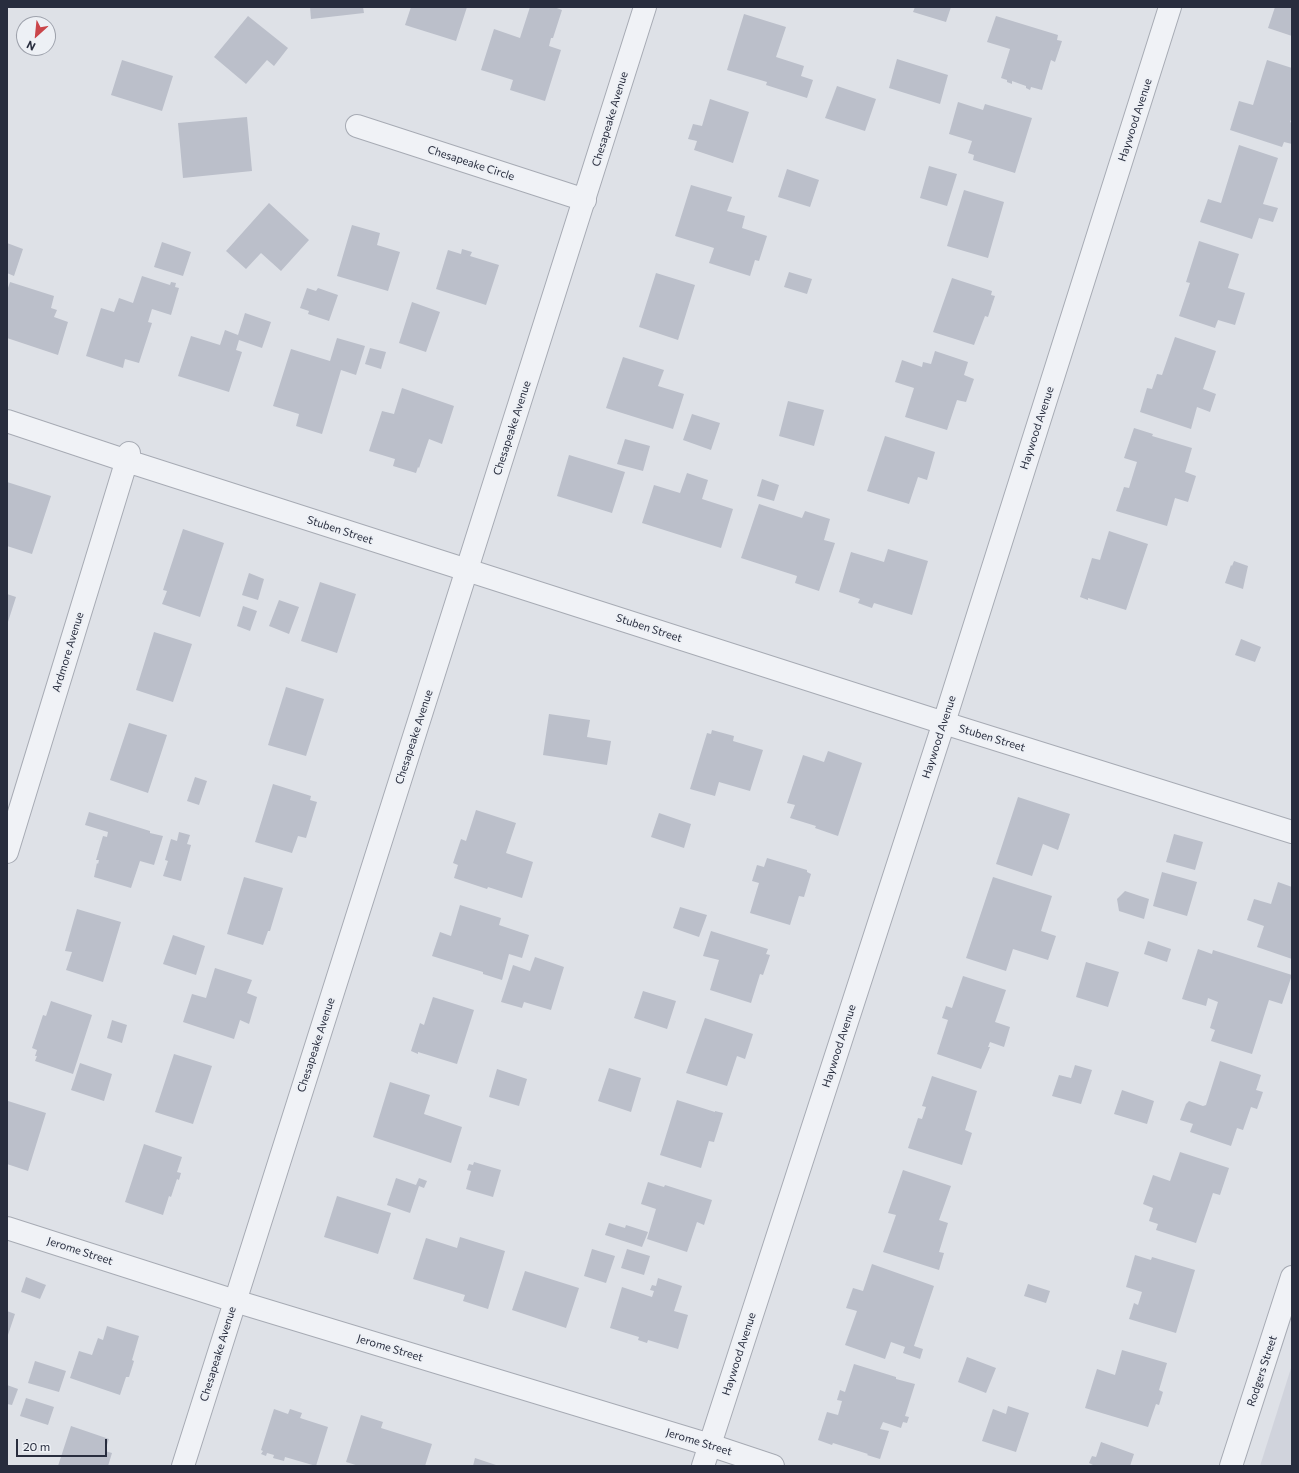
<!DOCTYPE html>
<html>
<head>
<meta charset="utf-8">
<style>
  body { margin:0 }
  #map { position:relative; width:1299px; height:1473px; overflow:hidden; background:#dee1e7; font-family:Commissioner,sans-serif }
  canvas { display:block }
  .frame { position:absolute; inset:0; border:8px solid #282d3e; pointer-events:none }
  .north { position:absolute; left:16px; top:16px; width:40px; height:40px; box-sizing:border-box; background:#edf0f5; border:1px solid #9ea2ac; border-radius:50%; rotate:207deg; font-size:11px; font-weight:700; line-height:16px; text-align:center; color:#282d3e }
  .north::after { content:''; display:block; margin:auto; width:14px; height:18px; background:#ca454a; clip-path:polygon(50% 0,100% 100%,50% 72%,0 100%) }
  .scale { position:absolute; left:16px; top:1439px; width:91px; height:18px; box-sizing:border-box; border:2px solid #282d3e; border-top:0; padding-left:5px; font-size:12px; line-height:14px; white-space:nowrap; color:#282d3e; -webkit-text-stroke:3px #edf0f5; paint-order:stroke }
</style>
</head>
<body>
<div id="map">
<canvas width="1299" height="1473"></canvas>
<div class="frame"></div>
<div class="north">N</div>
<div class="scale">20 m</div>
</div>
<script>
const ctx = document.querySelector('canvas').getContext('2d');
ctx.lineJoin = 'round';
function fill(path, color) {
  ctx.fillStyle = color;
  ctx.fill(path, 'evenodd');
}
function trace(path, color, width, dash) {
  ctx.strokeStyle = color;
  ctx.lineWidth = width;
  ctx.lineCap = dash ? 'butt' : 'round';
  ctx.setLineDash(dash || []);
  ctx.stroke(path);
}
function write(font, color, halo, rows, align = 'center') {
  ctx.font = font + ' Commissioner,sans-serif';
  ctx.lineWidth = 3.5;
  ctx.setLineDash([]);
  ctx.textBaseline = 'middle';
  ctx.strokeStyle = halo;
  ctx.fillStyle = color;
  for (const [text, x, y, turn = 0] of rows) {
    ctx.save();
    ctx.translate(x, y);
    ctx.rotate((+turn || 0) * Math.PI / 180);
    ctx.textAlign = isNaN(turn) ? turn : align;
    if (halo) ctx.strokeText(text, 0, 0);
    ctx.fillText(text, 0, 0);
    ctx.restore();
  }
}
const built = new Path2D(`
  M1292 1365V1466H1260Z`);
const building = new Path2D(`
  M310 7H363L364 13 311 19Z
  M411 7H467L456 41 405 25Z
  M530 7H554L562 10 553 38H551L549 46 561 50 545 101 510 90 513 80 481 70 494 29 520 38Z
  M915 7H951L946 22 913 12Z
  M1275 7H1292V36L1268 28Z
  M744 14 786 27 776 57 804 66 801 76 813 80 807 98 766 85 767 82 727 70Z
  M248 16 288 48 274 66 267 60 246 84 214 57Z
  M996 16 1058 35 1057 40 1062 41 1055 62 1051 60 1042 90 1031 87 1030 90 1026 88V86L1012 81V84L1007 82V80L1001 78 1010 49 987 42Z
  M897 59 948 75 940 104 889 88Z
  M122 60 173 76 162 111 111 95Z
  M1267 60 1292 68V117L1290 122 1292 123V144L1284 142 1282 147 1230 130 1239 101 1253 105Z
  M837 86 876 99 865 131 825 118Z
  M710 99 749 112 733 163 694 150 697 141 688 139 693 124 702 126Z
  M958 102 983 110 985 104 1032 118 1015 173 973 160 974 155 968 153 972 141 949 134Z
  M247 117 252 171 183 178 178 123Z
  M1239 145 1278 158 1263 204 1278 208 1273 222 1259 218 1252 239 1200 222 1208 199 1221 203Z
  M929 166 957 174 947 206 920 198Z
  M787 169 819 180 810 207 778 197Z
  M691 185 732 197 727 211 745 216 742 228 767 236 759 261 755 260 750 276 709 263 714 248 675 236Z
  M964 190 1004 202 988 258 947 246Z
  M269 203 309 240 281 271 261 253 246 269 226 251Z
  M352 225 380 233 377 245 400 252 388 291 337 276Z
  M1199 241 1239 254 1228 288 1245 293 1235 325 1218 320 1215 328 1179 316 1190 283 1186 282Z
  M162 242 191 252 183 276 154 267Z
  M7 243 23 249 14 276 7 273Z
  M462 249 472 252 470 256 499 265 486 305 436 289 448 250 461 254Z
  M789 272 812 279 807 294 784 287Z
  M656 273 695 285 678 340 639 327Z
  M142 276 170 285 171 282 176 283 175 287 179 288 171 315 152 309 148 322 152 323 139 363 125 359 123 368 86 356 101 308 114 312 119 298 133 303Z
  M952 278 992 291 991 295 995 296 988 317 985 316 974 345 933 332Z
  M10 282 54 296 51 308 57 310 54 317 68 322 58 355 7 338V291Z
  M307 288 316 291 318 288 338 295 329 321 308 314 309 311 300 308Z
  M412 302 440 312 426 352 399 343Z
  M245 313 271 322 262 348 239 340 236 350 242 352 229 392 178 376 191 336 220 345 225 330 238 335Z
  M1175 337 1216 351 1203 389 1216 394 1210 412 1197 407 1191 429 1140 412 1147 388 1152 389 1157 374 1162 375Z
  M337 338 365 346 356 375 341 370 322 434 296 426 299 414 273 406 291 349 330 361Z
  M370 348 386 352 381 369 365 364Z
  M935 351 968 362 964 375 974 379 966 402 957 400 947 430 905 417 914 388 895 382 902 360 922 367 923 362 931 364Z
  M623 357 664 370 658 386 684 394 673 429 606 408Z
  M402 388 454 406 442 444 429 439 419 468 418 467 416 473 393 466 395 459 369 451 382 411 394 414Z
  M788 401 824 410 814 446 779 436Z
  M692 414 720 423 711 450 683 440Z
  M1134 428 1153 434 1152 436 1192 448 1185 472 1196 476 1188 502 1175 498 1167 526 1116 511 1124 487 1129 488 1137 462 1124 458Z
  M885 436 935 452 927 480 918 477 909 504 867 491Z
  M625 439 650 446 643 471 617 464Z
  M569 455 625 472 612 513 557 496Z
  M687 473 708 480 702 499 733 509 721 548 642 523 654 485 680 493Z
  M762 479 779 485 774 501 757 496Z
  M7 482 51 496 32 554 7 546Z
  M759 504 802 518 805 511 830 519 824 540 835 543 819 591 795 583 797 576 741 558Z
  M183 529 224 543 200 617 162 604 167 591 163 590Z
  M1109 531 1148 544 1126 610 1088 598V600L1080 597 1092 558 1100 560Z
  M888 549 928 561 912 615 874 603 872 608 858 603 860 599 839 592 851 552 884 562Z
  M1234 561 1248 566 1243 589 1225 583 1231 565 1232 566Z
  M249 573 264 579 258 600 242 595Z
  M320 582 356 594 337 653 301 641Z
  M7 594 16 597 7 625Z
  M279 600 299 607 289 634 269 626Z
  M243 606 257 611 250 631 237 626Z
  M154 632 192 644 173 702 136 690Z
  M1241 639 1261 647 1255 662 1235 655Z
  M286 687 324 699 306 756 268 745Z
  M549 714 590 720 587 737 611 741 607 765 543 755Z
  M129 723 167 735 148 793 110 780Z
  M712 730 734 736 733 741 763 750 750 791 719 782 715 796 690 789 707 733 711 734Z
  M828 751 862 763 838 836 815 828 816 826 790 818 795 805 787 803 803 755 824 762Z
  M195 777 207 781 199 805 187 801Z
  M273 784 311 796 310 800 317 802 306 838 298 836 292 853 255 842Z
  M1018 797 1070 814 1058 850 1043 844 1032 876 996 864Z
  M476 810 516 823 506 853 533 862 522 898 488 887 487 889 454 878 458 865 453 863 461 839 466 841Z
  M89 812 150 831V833L163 836 154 865 140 861 131 888 94 877 97 863 98 864 99 860H96L103 836 107 837 108 832 85 825Z
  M659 813 691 824 684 848 651 837Z
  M179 832 190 835 187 844 191 845 181 881 163 876 168 861 165 860 171 839 177 841Z
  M1174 834 1203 842 1195 870 1166 862Z
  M767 858 807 870V872L811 874 804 897 799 896 790 925 750 913 759 883 752 881 757 865 764 867Z
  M1162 872 1197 882 1187 916 1153 906Z
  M244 877 283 888 270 931H268L263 945 227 934Z
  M993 877 1052 896 1041 931 1056 936 1048 960 1013 949 1006 971 966 958Z
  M1278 882 1292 887V959L1257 947 1264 926 1247 920 1254 899 1271 904Z
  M1125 891 1149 899 1144 919 1119 911 1117 899Z
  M460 905 501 918 499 925 529 935 522 958 509 954 502 980 483 974V972L432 956 440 932 451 936Z
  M680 907 707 915 699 937 673 928Z
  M77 909 121 922 103 982 66 970 72 952 65 951Z
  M711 931 768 949 766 954 770 955 763 975 760 974 751 1003 710 990 719 960 703 956Z
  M173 935 205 946 196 975 163 964Z
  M1148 941 1171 949 1167 962 1144 954Z
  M1198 949 1212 954 1213 950 1292 975 1282 1004 1269 1000 1252 1054 1211 1041 1215 1030 1210 1028 1218 1002 1208 998 1206 1006 1182 999Z
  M535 957 564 967 551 1010 524 1002 522 1008 501 1002 513 965 530 971Z
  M1086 962 1119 972 1108 1007 1076 997Z
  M215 968 252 980 247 993 257 997 249 1024 240 1020 234 1039 183 1022 192 994 206 998Z
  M963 976 1006 990 995 1022 1010 1027 1004 1047 990 1042 988 1047H990L981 1069 937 1054 948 1020 942 1018 946 1006 952 1008Z
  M643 991 676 1001 667 1029 634 1018Z
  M433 997 474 1010 457 1064 418 1052V1054L411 1051 420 1023 424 1025Z
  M51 1001 92 1015 73 1074 35 1061 37 1056H35L37 1050 32 1048 43 1015 46 1016Z
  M705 1018 753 1034 745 1059 737 1056 727 1086 686 1073Z
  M112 1020 127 1025 122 1043 107 1038Z
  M174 1054 212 1066 193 1124 155 1112Z
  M1220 1061 1261 1075 1256 1090 1263 1092 1257 1109 1251 1107 1243 1130 1237 1128 1231 1146 1190 1132 1193 1124 1180 1120 1186 1104 1189 1101 1203 1106 1206 1105Z
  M80 1063 112 1074 104 1101 71 1090Z
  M1075 1065 1092 1070 1081 1104 1052 1096 1059 1075 1071 1078Z
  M609 1068 641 1078 631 1112 598 1101Z
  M497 1069 527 1079 519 1106 489 1097Z
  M932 1076 977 1091 965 1130 972 1133 962 1165 908 1148 918 1118 922 1119 926 1107 922 1106Z
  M390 1082 430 1095 424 1114 462 1127 451 1163 373 1137Z
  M1122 1090 1154 1101 1147 1124 1114 1114Z
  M677 1100 715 1112V1111L723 1113 714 1142 709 1141 701 1168 660 1155Z
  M8 1101 46 1113 28 1171 7 1164Z
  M144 1144 182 1157 177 1172 181 1173 179 1180 177 1179 171 1197 169 1196 163 1215 125 1202Z
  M1180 1152 1229 1168 1220 1195 1213 1193 1196 1243 1156 1230 1158 1224 1149 1221 1153 1208 1143 1204 1153 1175 1170 1181Z
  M474 1162 501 1170 493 1197 466 1189 471 1171 467 1170 469 1164 473 1165Z
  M903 1170 951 1186 939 1220 948 1223 939 1252 944 1253 939 1270 883 1252 896 1215 888 1213Z
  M396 1178 416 1185 419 1178 427 1181 424 1188 419 1186 410 1213 387 1205Z
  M648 1182 664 1187 665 1185 712 1200 704 1225 697 1222 687 1252 647 1239 656 1209 641 1204Z
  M337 1196 391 1213 378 1254 324 1237Z
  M609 1223 625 1228 626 1225 648 1232 642 1247 605 1235Z
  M460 1237 505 1251 488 1309 463 1301 465 1295 413 1279 426 1238 457 1248Z
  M592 1249 615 1256 606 1283 584 1276Z
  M627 1249 650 1256 644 1275 621 1268Z
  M1135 1255 1151 1260 1152 1257 1195 1270 1176 1333 1129 1319 1134 1303 1138 1305 1142 1292 1126 1287Z
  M872 1264 934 1286 914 1346 923 1349 920 1359 903 1353 905 1347 891 1342 885 1359 845 1345 857 1311 846 1308 853 1288 863 1291Z
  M525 1271 579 1288 566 1328 512 1310Z
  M26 1277 46 1285 40 1299 21 1292Z
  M658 1278 682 1286 674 1311 688 1315 678 1349 648 1340 647 1343 638 1340 639 1337 610 1328 622 1287 652 1297 654 1291 650 1290 652 1285 656 1286Z
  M1028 1284 1050 1291 1046 1303 1024 1296Z
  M7 1311 15 1314 7 1338Z
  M107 1326 139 1336 132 1360 134 1361 129 1377H126L120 1395 70 1378 79 1351 92 1355 98 1338 103 1340Z
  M1122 1350 1167 1363 1159 1390 1163 1392 1159 1405 1156 1404 1148 1427 1085 1408 1097 1369 1115 1375Z
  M967 1357 996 1368 986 1393 958 1382Z
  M35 1361 66 1371 59 1392 28 1383Z
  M854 1364 896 1377V1379L915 1384 905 1416 909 1417 907 1423 903 1422 901 1428 883 1422 880 1429 889 1431 880 1459 867 1455 868 1454 833 1443 832 1445 818 1440 827 1412 838 1415 842 1401 837 1400 840 1390 845 1392Z
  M7 1385 18 1389 12 1405 7 1404Z
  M26 1398 54 1407 48 1425 20 1416Z
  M1008 1406 1029 1413 1016 1452 982 1441 993 1409 1006 1414Z
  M274 1409 288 1414 290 1409 302 1413 300 1418 328 1427 316 1466 285 1457 284 1461 273 1458 274 1455 267 1453 266 1456 261 1454 263 1451 261 1450Z
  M361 1415 383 1422 381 1428 432 1444 425 1466H359L346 1462Z
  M71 1426 109 1439 105 1451 112 1453 108 1466H58Z
  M1101 1442 1134 1454 1130 1466H1093V1465L1089 1463 1092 1456 1096 1457Z
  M475 1458 499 1466H473Z`);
const minor = new Path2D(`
  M357 126 585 200
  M7 421 127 461 944 723 1292 832
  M7 852 129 453
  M7 1228 235 1301 710 1445 773 1466
  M703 1466 947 713 1170 7
  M1231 1466 1292 1277`);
const tertiary = new Path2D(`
  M183 1466 645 7`);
const streetNames = [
  ["Chesapeake Avenue",610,119,-73],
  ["Haywood Avenue",1135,120,-72],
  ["Chesapeake Circle",471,163,18],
  ["Chesapeake Avenue",512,428,-72],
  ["Haywood Avenue",1037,428,-72],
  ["Stuben Street",340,530,18],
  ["Stuben Street",649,628,18],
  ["Ardmore Avenue",68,652,-73],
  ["Chesapeake Avenue",414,737,-72],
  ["Haywood Avenue",939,737,-72],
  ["Stuben Street",992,738,17],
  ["Chesapeake Avenue",316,1045,-72],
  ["Haywood Avenue",839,1046,-72],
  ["Jerome Street",80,1251,18],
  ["Jerome Street",390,1348,17],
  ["Chesapeake Avenue",218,1354,-73],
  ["Haywood Avenue",739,1354,-72],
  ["Rodgers Street",1262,1371,-72],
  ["Jerome Street",699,1442,17]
];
fill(built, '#d0d3dc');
fill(building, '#bbbfca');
trace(minor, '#a7abb4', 24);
trace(tertiary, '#a7abb4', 24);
trace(minor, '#f0f2f6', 22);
trace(tertiary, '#f0f2f6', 22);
write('11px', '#282d3e', '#edf0f5', streetNames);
</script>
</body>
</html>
